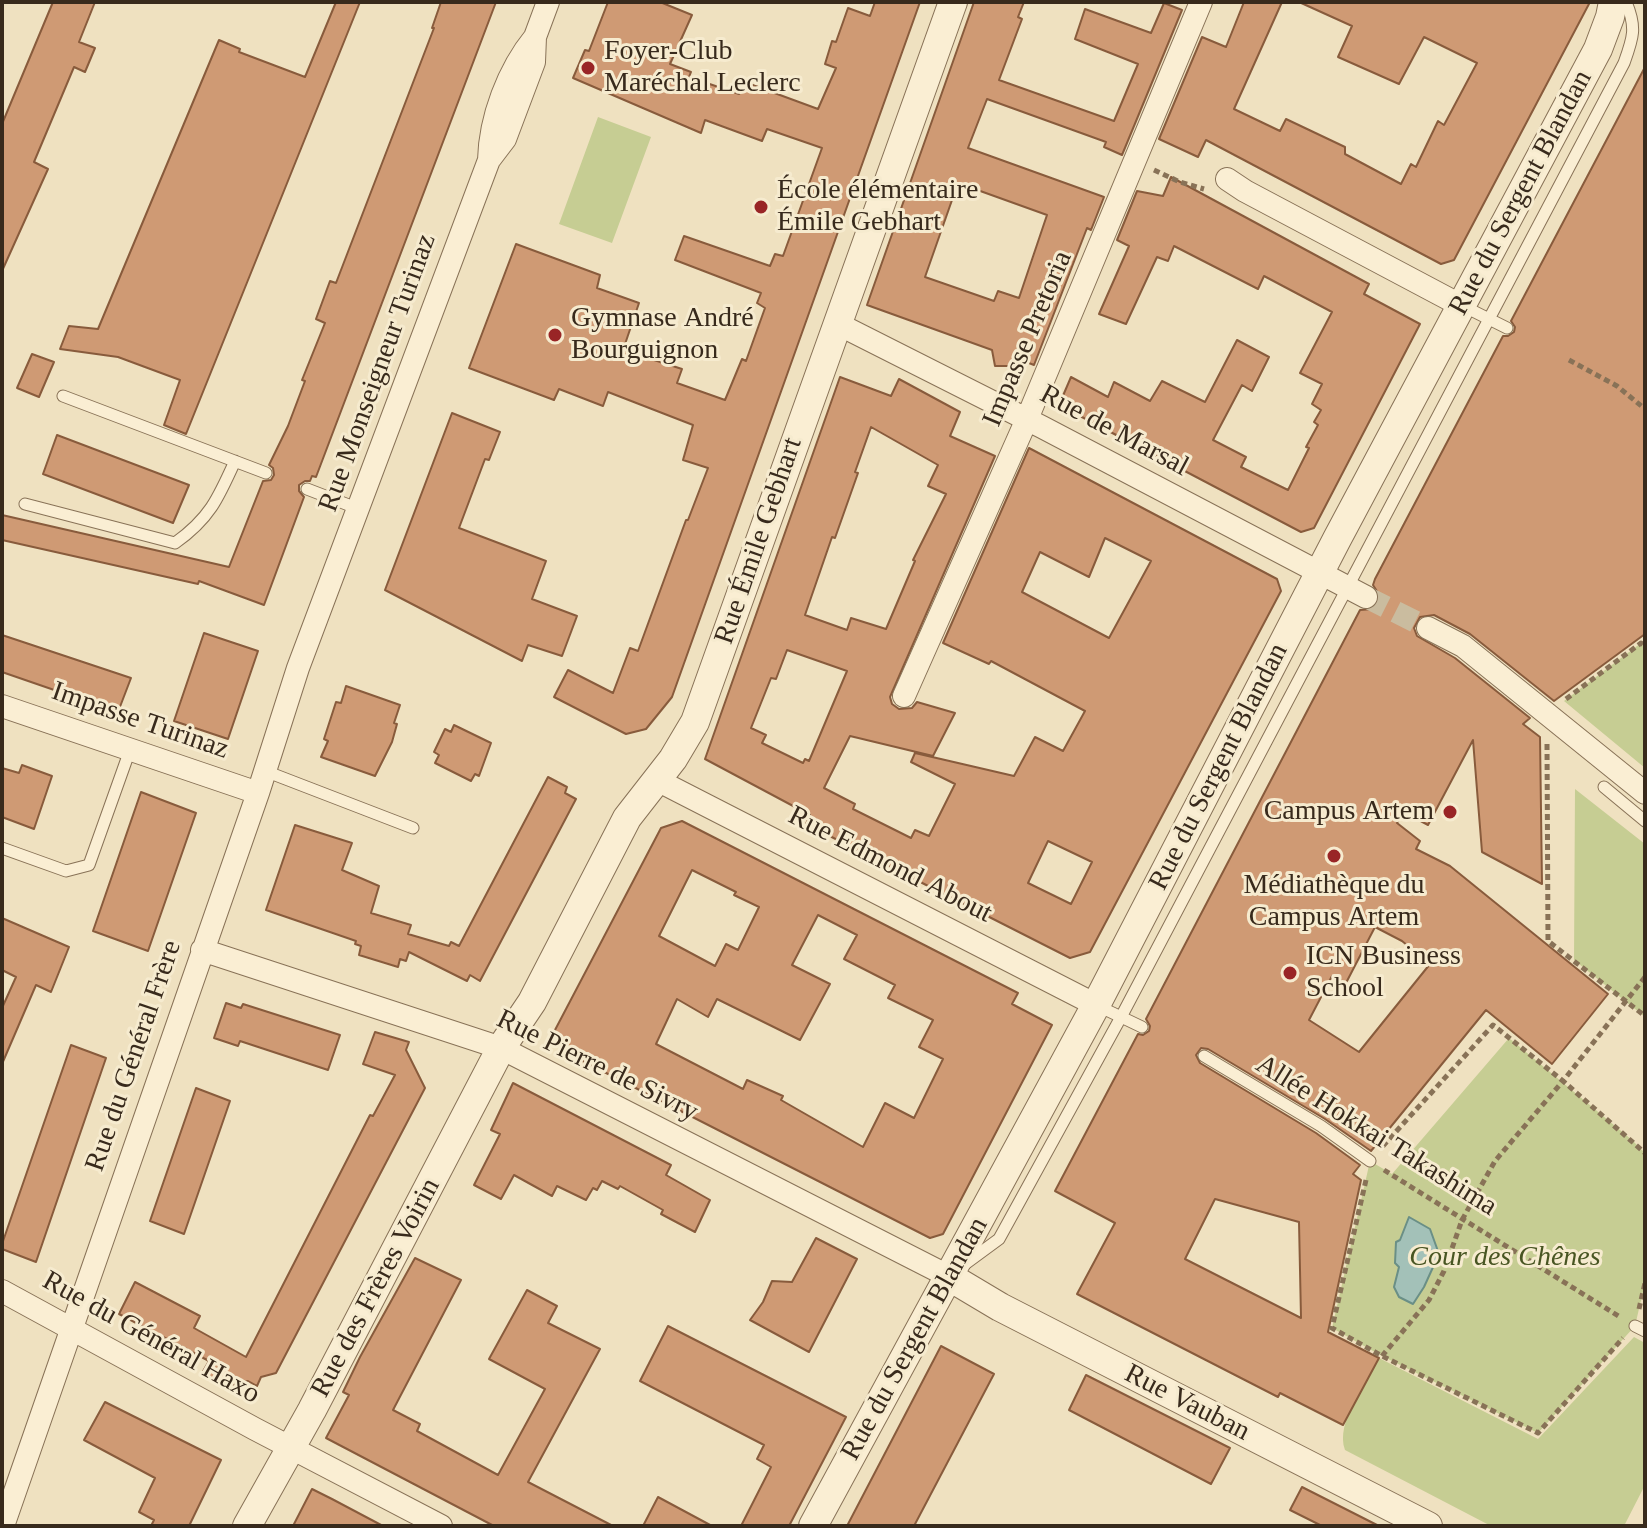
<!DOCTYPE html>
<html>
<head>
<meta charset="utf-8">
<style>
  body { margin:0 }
  #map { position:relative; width:1647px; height:1528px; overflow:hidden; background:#efe1c0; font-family:"Times New Roman",serif }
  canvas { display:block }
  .frame { position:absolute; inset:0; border:4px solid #382a1c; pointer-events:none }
</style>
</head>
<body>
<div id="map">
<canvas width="1647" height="1528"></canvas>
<div class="frame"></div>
</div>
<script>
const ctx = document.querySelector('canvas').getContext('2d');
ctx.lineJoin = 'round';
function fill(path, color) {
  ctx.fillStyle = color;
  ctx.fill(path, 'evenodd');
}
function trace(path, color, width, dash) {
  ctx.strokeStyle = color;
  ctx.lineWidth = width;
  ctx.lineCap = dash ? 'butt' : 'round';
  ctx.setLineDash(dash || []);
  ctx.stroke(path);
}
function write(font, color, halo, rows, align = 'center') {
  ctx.font = font + ' "Times New Roman",serif';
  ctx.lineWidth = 6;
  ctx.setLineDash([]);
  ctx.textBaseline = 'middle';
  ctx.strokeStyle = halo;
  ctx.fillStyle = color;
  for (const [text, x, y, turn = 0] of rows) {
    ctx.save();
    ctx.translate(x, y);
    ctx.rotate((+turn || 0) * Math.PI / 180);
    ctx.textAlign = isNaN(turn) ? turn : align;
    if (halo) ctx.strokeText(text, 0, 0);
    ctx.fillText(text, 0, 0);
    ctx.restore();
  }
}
const green = new Path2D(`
  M598 117 651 137 612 243 559 224Z
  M1641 643 1645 646V768L1564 701Z
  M1575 789 1645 844V1017L1574 960Z
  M1509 1038 1632 1140 1645 1153V1283L1635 1326 1538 1433 1382 1356 1332 1328 1370 1161 1392 1174Z
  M1634 1337 1645 1343V1485L1624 1526H1491L1345 1450C1335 1423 1366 1382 1379 1358L1538 1439Z`);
const water = new Path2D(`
  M1409 1217 1430 1229 1439 1254 1424 1287 1413 1304 1399 1297 1394 1287 1399 1267 1395 1263 1396 1242 1400 1240Z`);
const building = new Path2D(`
  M53 2H95L79 42 95 48 85 72 74 67 34 162 48 169 2 271V124Z
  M336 2H360L186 434 164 425 180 380 118 357 60 349 69 326 98 329 219 40 240 49 239 52 305 77Z
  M441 2H496L316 477 312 476 310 481H305L299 485V491L304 497 264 605 199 581 198 584 2 540V515L229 567 263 481 271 480 274 475 273 468 269 465 288 426 305 381 302 380 325 323 316 319 330 281 336 283 434 28H432Z
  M608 2H660L692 15 670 64 691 72 689 77 739 94 750 84 818 109 836 68 825 64 832 41 836 42 848 8 870 16 875 2H920L672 697 646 729 626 734 554 697 568 670 613 693 630 648 638 651 686 520H688L708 468 683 460 693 425 608 392 603 406 559 389 554 400 469 368 516 244 600 275 597 288 639 303 623 350 682 369 677 383 725 400 742 359 746 361 765 308 757 303 761 293 675 260 684 236 770 266 775 254 783 256 822 148 767 129 762 141 705 120 701 133 573 78 585 50 589 51Z
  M974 2H1024L1018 17 1022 19 999 80 1114 121 1138 64 1075 39 1085 9 1151 33 1164 3 1182 10 1122 155 1104 147 1106 142 987 99 968 148 1104 197 1091 230 1087 228 1034 365 1021 360 1013 366H995L992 350 867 305ZM958 183 1047 215 1019 298 998 291 994 301 925 277Z
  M1244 2H1282L1234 109 1280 131 1286 119 1345 147V154L1401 184 1411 164 1416 167 1438 121 1444 125 1477 63 1424 37 1399 84 1338 57 1352 26 1299 2H1590L1454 260 1441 264 1206 140 1198 157 1159 139 1202 37 1226 47Z
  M1645 67V634L1554 701 1470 634 1434 615 1420 617 1414 628 1417 636 1455 658 1530 718 1523 724 1540 737 1542 884 1482 852 1473 740 1428 825 1404 812 1397 823 1420 841 1416 849 1450 866 1608 994 1552 1064 1486 1010 1371 1151 1325 1119 1208 1049 1201 1048 1196 1055 1200 1063 1316 1133 1360 1165 1353 1174 1361 1180 1328 1332 1379 1358 1343 1425 1280 1393 1278 1397 1077 1294 1115 1223 1055 1191 1138 1034 1143 1035 1149 1031 1150 1026 1146 1019 1360 610 1373 609 1378 604 1380 596 1373 585 1375 579 1503 336H1508L1514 332 1515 327 1511 321ZM1375 927 1402 941 1430 964 1359 1052 1309 1020 1332 976 1346 983ZM1215 1199 1299 1222 1301 1318 1185 1259Z
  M1171 177 1369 284 1364 294 1420 324 1314 528 1301 532 1059 405 1071 377 1108 397 1114 382 1150 401 1162 381 1205 402 1237 340 1269 357 1252 391 1242 385 1213 440 1246 457 1241 467 1288 490 1309 448 1306 447 1318 425 1314 422 1321 410 1312 404 1322 384 1300 373 1332 312 1264 276 1258 289 1174 246 1168 261 1157 257 1126 324 1099 314 1129 246 1117 240 1137 191 1163 196Z
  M32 354 54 362 39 397 17 388Z
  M840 377 891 396 899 379 960 412 950 436 995 456 890 697 892 704 899 709 912 708 917 702 955 713 933 756 850 736 824 788 855 804 853 809 911 838 915 830 929 836 955 784 911 762 915 753 1014 776 1035 737 1063 751 1085 711 991 661 989 664 943 643 1029 448 1277 579 1281 591 1090 952 1070 958 806 824 810 815 705 759ZM871 427 938 465 928 486 946 494 913 560 915 561 886 629 851 618 847 630 805 615 832 537 835 538 858 473 855 472ZM1105 538 1151 561 1109 638 1022 592 1040 552 1089 577ZM787 650 847 671 809 761 805 759 803 763 762 743 766 735 751 728 771 678 776 679ZM1048 841 1092 862 1071 904 1028 883Z
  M452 413 500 432 489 460 485 459 459 528 546 561 532 599 577 616 562 656 528 645 522 661 385 590Z
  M57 435 189 485 173 523 43 474Z
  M204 633 258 651 228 739 174 721Z
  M2 635 131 678 118 712 2 672Z
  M346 686 400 705 394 723 397 724 392 742 375 776 321 757 328 741 324 739 336 702 341 703Z
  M454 725 491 743 479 776 475 774 471 781 435 763 439 755 434 752 445 729 451 732Z
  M22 765 52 776 34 829 2 817V768L19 773Z
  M548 777 567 787 565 793 576 799 480 981 470 975 467 981 409 952 406 961 400 959 398 967 359 955 361 946 355 944 356 941 266 910 295 825 352 843 342 870 379 886 371 913 411 925 408 934 449 946 451 942 459 946Z
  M141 792 196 813 148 951 93 931Z
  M682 821 1018 993 1012 1004 1052 1025 943 1234 930 1238 561 1050 555 1030 661 828ZM692 870 736 892 734 895 759 907 738 950 726 944 715 966 659 936ZM818 915 857 935 844 959 895 985 888 998 933 1020 919 1047 943 1059 914 1118 885 1103 863 1147 781 1100 783 1096 747 1080 743 1089 656 1044 677 999 708 1017 717 999 800 1040 830 984 792 965Z
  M2 918 69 947 51 992 36 985 2 1064V1008L16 977 2 970Z
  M226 1003 241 1008 243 1004 340 1035 328 1070 240 1041 238 1046 214 1038Z
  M375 1032 409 1042 406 1050 425 1088 276 1373 261 1377 257 1386 248 1381 229 1386 202 1373 209 1361 119 1314 135 1282 200 1316 194 1328 246 1357 370 1115 373 1116 395 1075 363 1064Z
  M71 1045 106 1058 36 1262 2 1249V1244Z
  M513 1083 671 1165 666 1175 710 1200 695 1232 661 1214 663 1210 620 1186 618 1189 602 1181 597 1190 593 1188 586 1200 557 1186 552 1196 514 1175 501 1199 474 1185 500 1134 491 1130Z
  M196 1088 230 1101 184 1234 150 1221Z
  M816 1238 857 1259 809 1352 750 1320 763 1302 772 1281 792 1282Z
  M415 1258 461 1280 393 1410 420 1424 417 1431 498 1475 545 1389 489 1359 527 1290 557 1306 548 1323 600 1349 528 1482 613 1526H494L326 1438 349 1395 343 1392 360 1357Z
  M668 1326 846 1417 789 1526H741L771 1467 757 1459 764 1445 640 1381Z
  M941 1346 994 1374 914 1526H847Z
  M1086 1375 1230 1448 1211 1484 1069 1410Z
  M105 1402 221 1460 189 1526H151L154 1520 139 1512 155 1478 84 1440Z
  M1302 1487 1379 1526H1322L1290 1510Z
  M312 1489 332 1499 383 1526H293Z
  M658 1497 712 1526H643Z`);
const minorTunnel = new Path2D(`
  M1366 597 1428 628`);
const path = new Path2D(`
  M1154 170 1180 182 1204 189
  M1569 360 1617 386 1645 409
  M1566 699 1641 643 1645 646
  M1547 744 1548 941 1645 1016
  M1645 977 1563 1081 1645 1153
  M1384 1170 1620 1317
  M1366 1180 1332 1328 1382 1356 1538 1433 1623 1338
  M1639 1309 1645 1283
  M1382 1356 1429 1300 1444 1271 1462 1220 1495 1161 1563 1081 1493 1025 1382 1147`);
const service = new Path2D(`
  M1461 305 1507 328
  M63 396 266 473
  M307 489 359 509
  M25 504 175 543C209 519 218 499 235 461
  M265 771 413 828
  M1604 787 1645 821
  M2 848 66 871 89 865 130 750
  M1096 1005 1142 1027
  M1204 1056 1321 1126 1370 1161
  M965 1264 999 1239 1121 1017 1624 63C1633 38 1637 28 1626 2
  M1635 1326 1645 1331`);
const minor = new Path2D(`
  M489 160C490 118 508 70 535 37
  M1227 179 1245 191 1460 305
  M836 323 1042 427 1366 597
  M1428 628 1463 646 1645 793
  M904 696 1027 419 1201 2
  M2 706 258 793
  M657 780 1096 1005
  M202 950 501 1048 948 1276
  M2 1291 255 1429 441 1526
  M3 1526 258 793 298 668 489 160 505 139 534 62 535 37 548 2`);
const tertiary = new Path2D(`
  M948 1276 1000 1307 1428 1526
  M247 1526 312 1410 501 1048 532 1002 627 818 673 759 695 722 953 2
  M813 1526 1096 1005 1337 539 1598 49 1610 17 1613 2`);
const markers = [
  [588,68,8,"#992526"],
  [761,207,8,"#992526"],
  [555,335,8,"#992526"],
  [1450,812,8,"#992526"],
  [1334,856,8,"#992526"],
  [1290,973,8,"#992526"]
];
const poiNames = [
  ["Foyer-Club",604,52],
  ["Maréchal Leclerc",604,84],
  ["École élémentaire",777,191],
  ["Émile Gebhart",777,223],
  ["Gymnase André",571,319],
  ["Bourguignon",571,351],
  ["Campus Artem",1434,812,"right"],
  ["Médiathèque du",1334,886,"center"],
  ["Campus Artem",1334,918,"center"],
  ["ICN Business",1306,957],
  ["School",1306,989]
];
const streetNames = [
  ["Rue du Sergent Blandan",1521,193,-62],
  ["Impasse Pretoria",1028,339,-67],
  ["Rue Monseigneur Turinaz",378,373,-70],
  ["Rue de Marsal",1114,431,28],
  ["Rue Émile Gebhart",759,541,-71],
  ["Impasse Turinaz",140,721,19],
  ["Rue du Sergent Blandan",1219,767,-63],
  ["Rue Edmond About",890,865,27],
  ["Rue du Général Frère",134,1056,-71],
  ["Rue Pierre de Sivry",597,1066,26],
  ["Allée Hokkai Takashima",1376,1136,32],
  ["Rue des Frères Voirin",376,1288,-62],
  ["Rue du Général Haxo",151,1338,29],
  ["Rue du Sergent Blandan",915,1339,-61],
  ["Rue Vauban",1187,1403,27]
];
const parkNames = [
  ["Cour des Chênes",1505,1258]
];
fill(green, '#c6cd93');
fill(water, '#a3c1b8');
trace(water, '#6a8f86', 2);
fill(building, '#cf9a74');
trace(building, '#885b3c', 2);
trace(minorTunnel, '#cabc9f', 22, [22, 11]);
trace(service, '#887257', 13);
trace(minor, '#887257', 24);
trace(tertiary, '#887257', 30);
trace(path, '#887257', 5, [6, 4]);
trace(service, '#faeed3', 11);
trace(minor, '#faeed3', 22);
trace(tertiary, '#faeed3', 28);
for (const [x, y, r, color] of markers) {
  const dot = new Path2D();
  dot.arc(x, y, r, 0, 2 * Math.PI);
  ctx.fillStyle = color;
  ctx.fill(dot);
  trace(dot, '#f6ebcf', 3);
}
write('28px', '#382a1c', '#f6ebcf', poiNames, 'left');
write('28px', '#382a1c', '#f6ebcf', streetNames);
write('italic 28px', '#485522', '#f6ebcf', parkNames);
</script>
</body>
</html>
